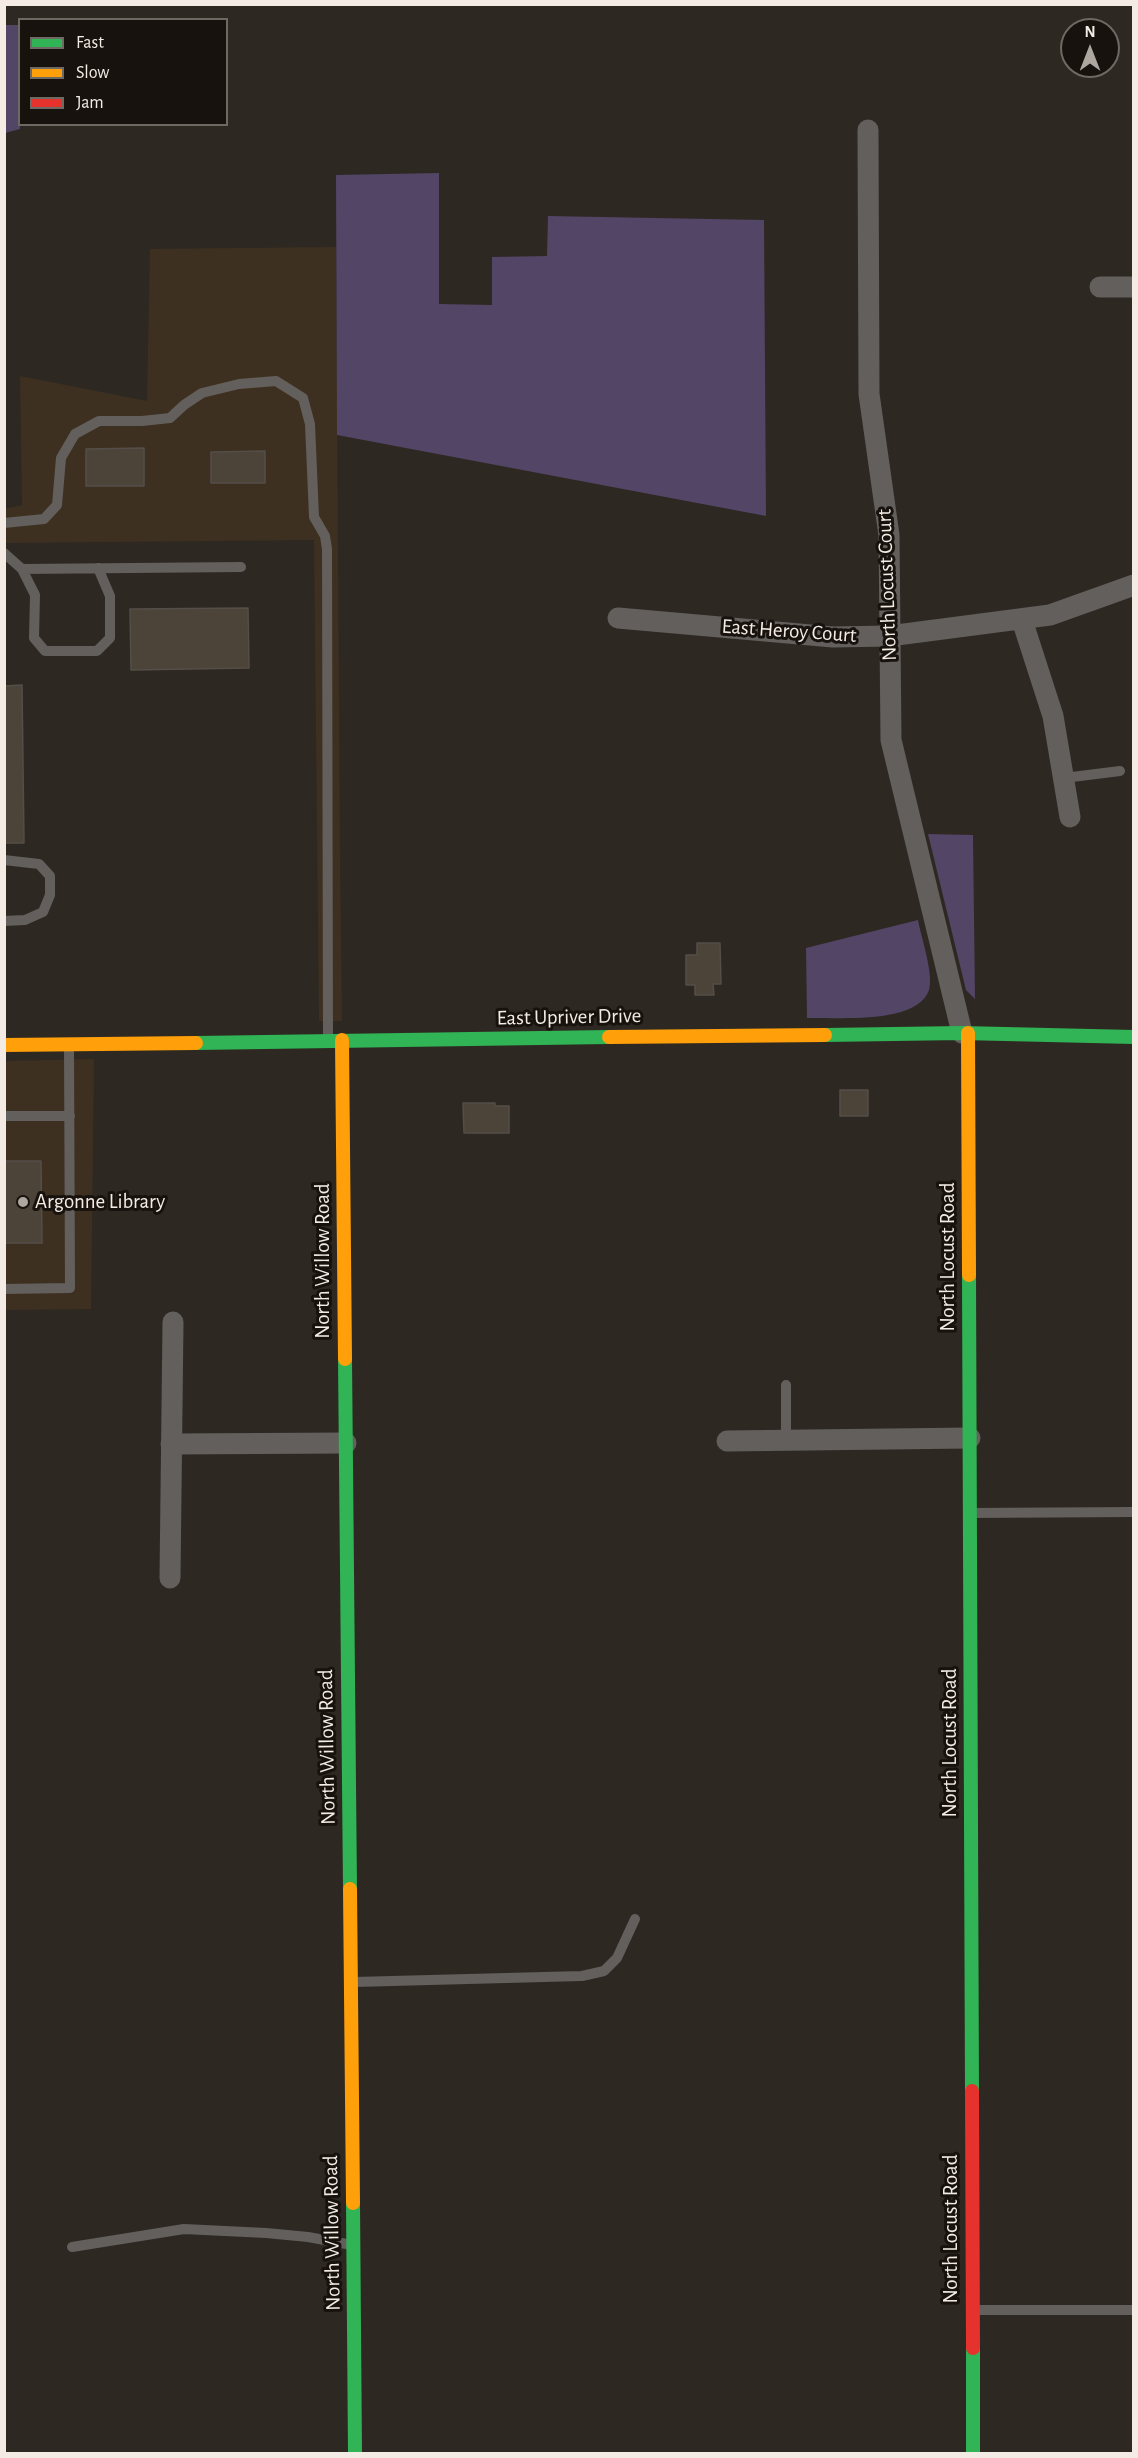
<!DOCTYPE html>
<html>
<head>
<meta charset="utf-8">
<style>
  body { margin:0 }
  #map { position:relative; width:1138px; height:2458px; overflow:hidden; background:#2e2822; font-family:"Alegreya Sans",sans-serif }
  canvas { display:block }
  .frame { position:absolute; inset:0; border:6px solid #f3ebe4; pointer-events:none }
  .legend { position:absolute; left:18px; top:18px; width:210px; height:108px; box-sizing:border-box; background:#17120d; border:2px solid #6f6963; margin:0; padding:8px 10px; list-style:none; font-size:18px; color:#f3ebe4 }
  .legend li { display:flex; align-items:center; gap:12px; height:30px }
  .legend b { width:30px; border:2px solid #6f6963 }
  .north { position:absolute; left:1060px; top:18px; width:60px; height:60px; box-sizing:border-box; background:#17120d; border:2px solid #6f6963; border-radius:50%; rotate:0deg; font-size:16px; font-weight:700; line-height:24px; text-align:center; color:#f3ebe4 }
  .north::after { content:''; display:block; margin:auto; width:21px; height:27px; background:#aea7a0; clip-path:polygon(50% 0,100% 100%,50% 72%,0 100%) }
</style>
</head>
<body>
<div id="map">
<canvas width="1138" height="2458"></canvas>
<div class="frame"></div>
<ul class="legend">
<li><b style="height:8px;background:#30b455"></b>Fast</li>
<li><b style="height:8px;background:#ff9f0a"></b>Slow</li>
<li><b style="height:8px;background:#e5322d"></b>Jam</li>
</ul>
<div class="north">N</div>
</div>
<script>
const ctx = document.querySelector('canvas').getContext('2d');
ctx.lineJoin = 'round';
function fill(path, color) {
  ctx.fillStyle = color;
  ctx.fill(path, 'evenodd');
}
function trace(path, color, width, dash) {
  ctx.strokeStyle = color;
  ctx.lineWidth = width;
  ctx.lineCap = dash ? 'butt' : 'round';
  ctx.setLineDash(dash || []);
  ctx.stroke(path);
}
function write(font, color, halo, rows, align = 'center') {
  ctx.font = font + ' "Alegreya Sans",sans-serif';
  ctx.lineWidth = 6;
  ctx.setLineDash([]);
  ctx.textBaseline = 'middle';
  ctx.strokeStyle = halo;
  ctx.fillStyle = color;
  for (const [text, x, y, turn = 0] of rows) {
    ctx.save();
    ctx.translate(x, y);
    ctx.rotate((+turn || 0) * Math.PI / 180);
    ctx.textAlign = isNaN(turn) ? turn : align;
    if (halo) ctx.strokeText(text, 0, 0);
    ctx.fillText(text, 0, 0);
    ctx.restore();
  }
}
const built = new Path2D(`
  M336 247 340 861 342 1021H319L314 540 5 543 4 509 22 505 20 376 147 401 150 249Z
  M94 1059 91 1309 5 1310 4 1061Z`);
const green = new Path2D(`
  M4 25H19L20 125V129L5 133Z
  M439 173V304L492 305V257L547 256 548 216 764 220 766 516 337 435 336 175Z
  M928 834 973 835 975 999 966 990Z
  M918 920C921 937 934 974 929 990 917 1025 838 1017 807 1018L806 948Z`);
const building = new Path2D(`
  M144 448V486H86V449Z
  M265 451V483H211V452Z
  M248 608 249 668 131 670 130 609Z
  M22 685 24 843H4V686Z
  M697 943H720L721 984H713L714 995H695V985H686V955H697Z
  M840 1090H868V1116H840Z
  M463 1103H495V1106H509V1133H464Z
  M4 1161H41L42 1243H4Z`);
const lane = new Path2D(`
  M4 523 44 519 57 505 61 458 75 434 99 421H142L170 418 184 405 202 393 239 384 276 381 303 398 310 424 314 517 325 536 327 549 328 1040
  M4 553 22 569 241 567
  M22 569 35 595 34 638 45 651H97L110 638V596L98 568
  M1064 778 1120 771
  M4 860 39 864 50 876V895L43 912 25 920 4 921
  M4 1116H70
  M4 1289 70 1288 69 1047
  M786 1385V1440
  M970 1513 1134 1512
  M354 1982 582 1976 604 1971 617 1958 635 1919
  M72 2247 184 2229 266 2233 308 2237 352 2245
  M973 2310H1134`);
const street = new Path2D(`
  M868 130 869 394 889 535 891 740 962 1033
  M1100 287H1134
  M618 618 833 637 889 636 1050 615 1134 585
  M1022 620 1053 716 1070 817
  M727 1441 970 1438
  M171 1444 346 1443
  M170 1578 173 1322`);
const fast = new Path2D(`
  M825 1035 962 1033 1134 1037
  M196 1043 609 1037
  M969 1275 972 2091
  M345 1359 350 1889
  M353 2203 355 2454
  M973 2348V2454`);
const slow = new Path2D(`
  M968 1033 969 1275
  M609 1037 825 1035
  M342 1040 345 1359
  M4 1045 196 1043
  M350 1889 353 2203`);
const jam = new Path2D(`
  M972 2091 973 2348`);
const markers = [
  [23,1202,6,"#aea7a0"]
];
const streetNames = [
  ["North Locust Court",887,585,-92],
  ["East Heroy Court",789,631,4],
  ["East Upriver Drive",569,1017,-1],
  ["North Locust Road",948,1257,-90],
  ["North Willow Road",323,1261,-90],
  ["North Locust Road",950,1743,-90],
  ["North Willow Road",327,1747,-91],
  ["North Locust Road",951,2229,-90],
  ["North Willow Road",332,2233,-91]
];
const poiNames = [
  ["Argonne Library",35,1202]
];
fill(built, '#3e3020');
fill(green, '#524565');
fill(building, '#4c4439');
trace(building, '#544e49', 1.5);
trace(lane, '#625f5c', 10);
trace(street, '#625f5c', 21);
trace(fast, '#30b455', 14);
trace(slow, '#ff9f0a', 14);
trace(jam, '#e5322d', 14);
for (const [x, y, r, color] of markers) {
  const dot = new Path2D();
  dot.arc(x, y, r, 0, 2 * Math.PI);
  ctx.fillStyle = color;
  ctx.fill(dot);
  trace(dot, '#17120d', 2);
}
write('21px', '#f3ebe4', '#17120d', streetNames);
write('21px', '#f3ebe4', '#17120d', poiNames, 'left');
</script>
</body>
</html>
